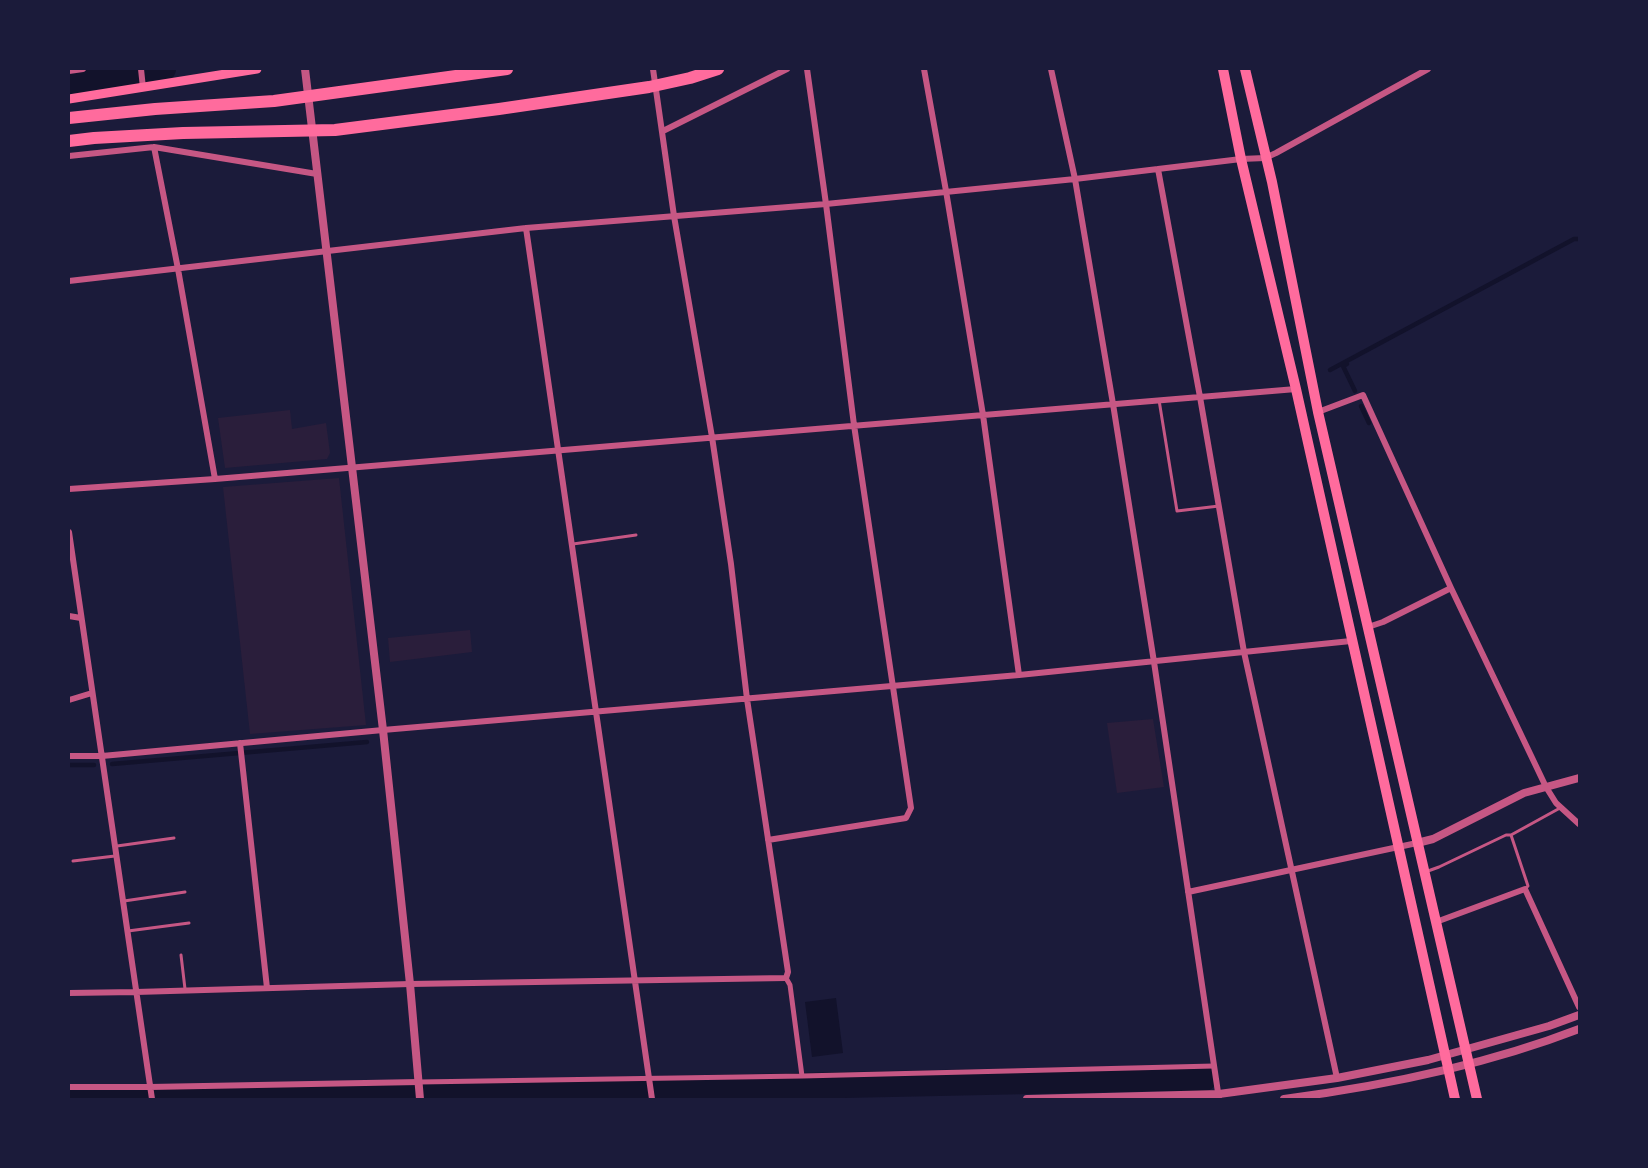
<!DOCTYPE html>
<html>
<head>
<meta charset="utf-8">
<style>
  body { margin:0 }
  #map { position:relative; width:1648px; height:1168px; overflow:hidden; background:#1b1b3a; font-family:"Fira Sans",sans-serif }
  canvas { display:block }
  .frame { position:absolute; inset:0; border:70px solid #1b1b3a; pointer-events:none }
</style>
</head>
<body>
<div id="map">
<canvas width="1648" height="1168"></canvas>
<div class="frame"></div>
</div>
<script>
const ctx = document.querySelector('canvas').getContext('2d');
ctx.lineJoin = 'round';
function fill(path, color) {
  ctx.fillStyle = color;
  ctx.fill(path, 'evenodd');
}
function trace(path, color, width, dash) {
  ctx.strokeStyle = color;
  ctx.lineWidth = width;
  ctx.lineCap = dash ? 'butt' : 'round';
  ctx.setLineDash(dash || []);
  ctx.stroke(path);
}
const green = new Path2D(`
  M290 410 292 429 326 423 330 453 327 459 225 468 218 418Z
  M339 478 366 725 250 734 223 487Z
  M470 630 472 652 390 662 388 638Z
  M1153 719 1164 787 1117 793 1107 723Z`);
const water = new Path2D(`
  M836 998 843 1053 812 1057 805 1002Z`);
const stream = new Path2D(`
  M1347 364 1343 366 1355 391
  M1330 370 1574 239H1579
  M1361 406 1369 423
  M112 764 367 742
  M69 765H94`);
const river = new Path2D(`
  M69 83 163 69
  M69 1098 284 1097 1172 1078 1203 1079`);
const service = new Path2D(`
  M1159 400 1177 511 1219 506
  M573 544 636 535
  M1511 835 1528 886 1525 889
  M117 846 174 838
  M73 861 115 856
  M1428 871 1439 867 1506 835H1511L1560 808
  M124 901 185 892
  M128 931 189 923
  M181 955 185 989`);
const pedestrian = new Path2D(`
  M786 978 790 985 802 1076
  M419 1082 802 1076 1214 1066`);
const minor = new Path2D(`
  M141 69 143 88
  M924 69 946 191 983 415 1019 675
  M1051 69 1075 179 1113 404 1154 662 1219 1099
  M69 71 83 69
  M663 131 787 69
  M154 147 178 269 215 479
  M69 156 154 147 317 174
  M1158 169 1200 397 1244 652 1337 1078
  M526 228 652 1099
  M69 281 526 228 826 204 1075 179 1241 159 1265 158 1276 153 1428 69
  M1318 412 1363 395 1451 588 1546 787 1556 803 1579 824
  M69 489 215 479 1296 389
  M69 532 152 1099
  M69 616 81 618
  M1368 627 1383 622 1451 588
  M69 700 92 693
  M240 743 267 988
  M69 756H102L383 730 1019 675 1351 641
  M768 840 906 818 911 808 854 425 826 204 807 69
  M1188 892 1417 843
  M1436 922 1525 889 1579 1007
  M69 993 136 992 410 984 786 978 788 972 747 699 731 564 712 437 674 216 653 69
  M69 1087H150L419 1082`);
const tertiary = new Path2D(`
  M305 69 383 730 410 984 420 1099
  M1417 843 1433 839 1524 793 1579 778
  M1027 1099 1219 1094 1337 1078 1428 1060 1549 1026 1579 1015
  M1284 1099C1383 1086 1486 1065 1579 1029`);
const secondary = new Path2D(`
  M69 99 257 69`);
const trunk = new Path2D(`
  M1223 69 1241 159 1296 389 1455 1099
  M1245 69 1272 182 1318 412 1477 1099`);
const motorway = new Path2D(`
  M69 118 155 109 274 101 507 69
  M69 141 94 138 183 133 335 130 499 109 649 87 690 78 718 69`);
fill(green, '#2a1e3b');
fill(water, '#12122b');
trace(stream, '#12122b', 4.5);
trace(river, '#12122b', 26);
trace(service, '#c65784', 3);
trace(pedestrian, '#c65784', 5);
trace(minor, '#c65784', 6);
trace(tertiary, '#c65784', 8);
trace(secondary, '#ff6b9d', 9);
trace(trunk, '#ff6b9d', 10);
trace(motorway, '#ff6b9d', 12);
</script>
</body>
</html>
